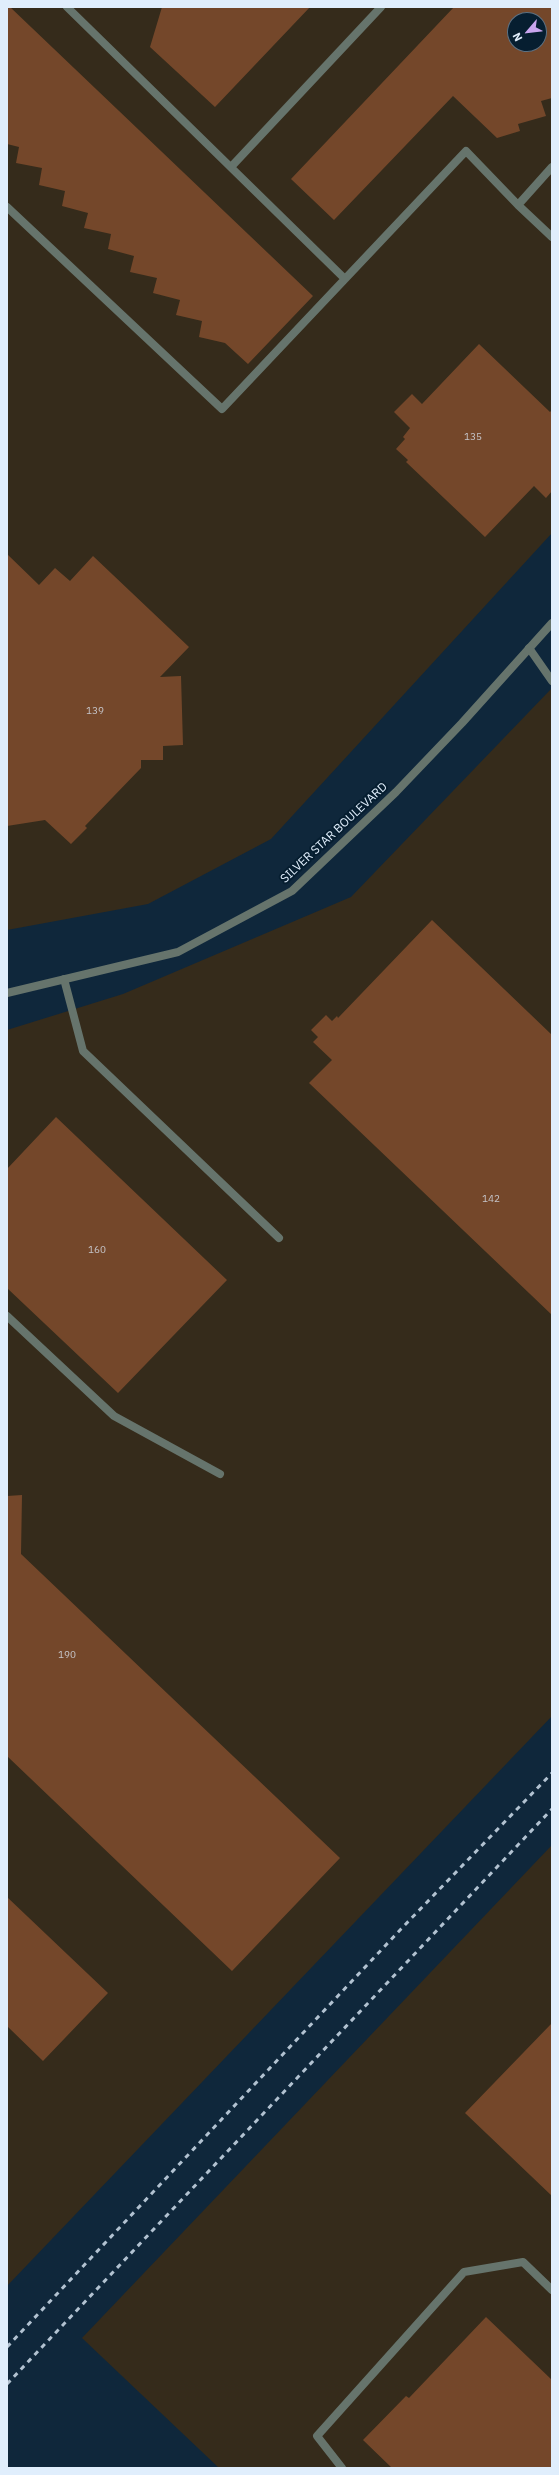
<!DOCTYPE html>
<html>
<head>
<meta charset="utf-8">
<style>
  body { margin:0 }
  #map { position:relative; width:559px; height:2475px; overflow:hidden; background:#0f273b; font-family:"IBM Plex Sans",sans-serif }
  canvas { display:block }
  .frame { position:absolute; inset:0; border:8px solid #e0eefc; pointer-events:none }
  .north { position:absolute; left:507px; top:12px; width:40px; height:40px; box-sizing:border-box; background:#061e30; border:1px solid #5d7182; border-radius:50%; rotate:242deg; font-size:11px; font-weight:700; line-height:16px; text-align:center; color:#e0eefc }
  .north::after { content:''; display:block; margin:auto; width:14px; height:18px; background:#c9a5ee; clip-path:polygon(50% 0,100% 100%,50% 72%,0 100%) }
</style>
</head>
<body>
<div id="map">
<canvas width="559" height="2475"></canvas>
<div class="frame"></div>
<div class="north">N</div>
</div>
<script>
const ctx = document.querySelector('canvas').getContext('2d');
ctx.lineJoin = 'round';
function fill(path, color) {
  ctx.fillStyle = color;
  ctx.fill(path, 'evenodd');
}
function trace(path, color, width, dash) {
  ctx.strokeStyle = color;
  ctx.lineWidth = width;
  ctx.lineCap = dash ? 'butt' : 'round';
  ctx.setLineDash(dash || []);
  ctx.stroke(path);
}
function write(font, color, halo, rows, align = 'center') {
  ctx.font = font + ' "IBM Plex Sans",sans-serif';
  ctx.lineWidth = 4;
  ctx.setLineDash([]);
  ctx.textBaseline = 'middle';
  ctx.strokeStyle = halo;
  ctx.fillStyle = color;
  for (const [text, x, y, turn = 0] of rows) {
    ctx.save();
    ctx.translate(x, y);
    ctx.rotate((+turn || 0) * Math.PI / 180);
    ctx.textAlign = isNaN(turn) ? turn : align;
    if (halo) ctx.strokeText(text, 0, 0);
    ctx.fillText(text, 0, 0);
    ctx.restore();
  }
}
const industrial = new Path2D(`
  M7 7H552V533L271 839 148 904 7 930ZM515 20H539V44H515Z
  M552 688V1716L7 2286V1030L123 994 351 897Z
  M552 1845V2468H219L82 2338Z`);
const building = new Path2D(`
  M7 7H10L313 296 248 364 225 343 199 337 202 321 176 315 180 300 153 293 157 278 130 272 134 256 108 249 111 234 84 228 88 213 62 206 65 191 39 185 42 168 16 163 19 147 7 144Z
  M162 7 180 8 310 7 215 107 150 47Z
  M454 7H552V98L541 101 546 116 518 124 520 131 497 138 453 96 334 220 291 179ZM515 20H539V44H515Z
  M479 344 550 412 552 410V491L546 498 534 486 485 537 406 462 408 460 396 449 405 439 403 437 410 428 394 412 412 394 422 404Z
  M7 554 39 585 55 568 70 581 93 556 189 647 160 677 181 676 183 745 163 746V760H141V768L85 826 87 828 71 844 45 820 7 826Z
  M432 920 552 1035V1315L309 1083 332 1060 313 1042 318 1037 311 1030 326 1015 332 1021 337 1016 338 1018Z
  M56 1117 227 1280 118 1393 7 1288V1169Z
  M22 1495 21 1554 340 1858 232 1971 7 1756V1496Z
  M7 1897 108 1993 43 2061 7 2026Z
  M552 2023V2196L465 2113Z
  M486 2317 552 2380V2468H392L363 2440 406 2396 409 2398Z`);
const service = new Path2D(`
  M67 7 345 279
  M231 167 381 7
  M552 167 518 205 552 237
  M7 207 222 409 466 151 518 205
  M529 648 552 681
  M64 979 83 1051 279 1238
  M7 1316 114 1416 220 1474
  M342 2468 317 2436 464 2272 523 2262 552 2290`);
const minor = new Path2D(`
  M7 993 178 952 292 891 396 792 462 723 552 623`);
const rail = new Path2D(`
  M7 2347 401 1929 552 1773
  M7 2384 552 1809`);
const numberNames = [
  ["135",473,437],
  ["139",95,711],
  ["142",491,1199],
  ["160",97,1250],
  ["190",67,1655]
];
const streetNames = [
  ["SILVER STAR BOULEVARD",334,833,-43]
];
fill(industrial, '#352b1b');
fill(building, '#74472a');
trace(service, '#66746c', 8);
trace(minor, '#66746c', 8);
trace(rail, '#b2c2d1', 3, [5, 5]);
write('10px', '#c5c4c8', null, numberNames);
write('12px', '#e0eefc', '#061e30', streetNames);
</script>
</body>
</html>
